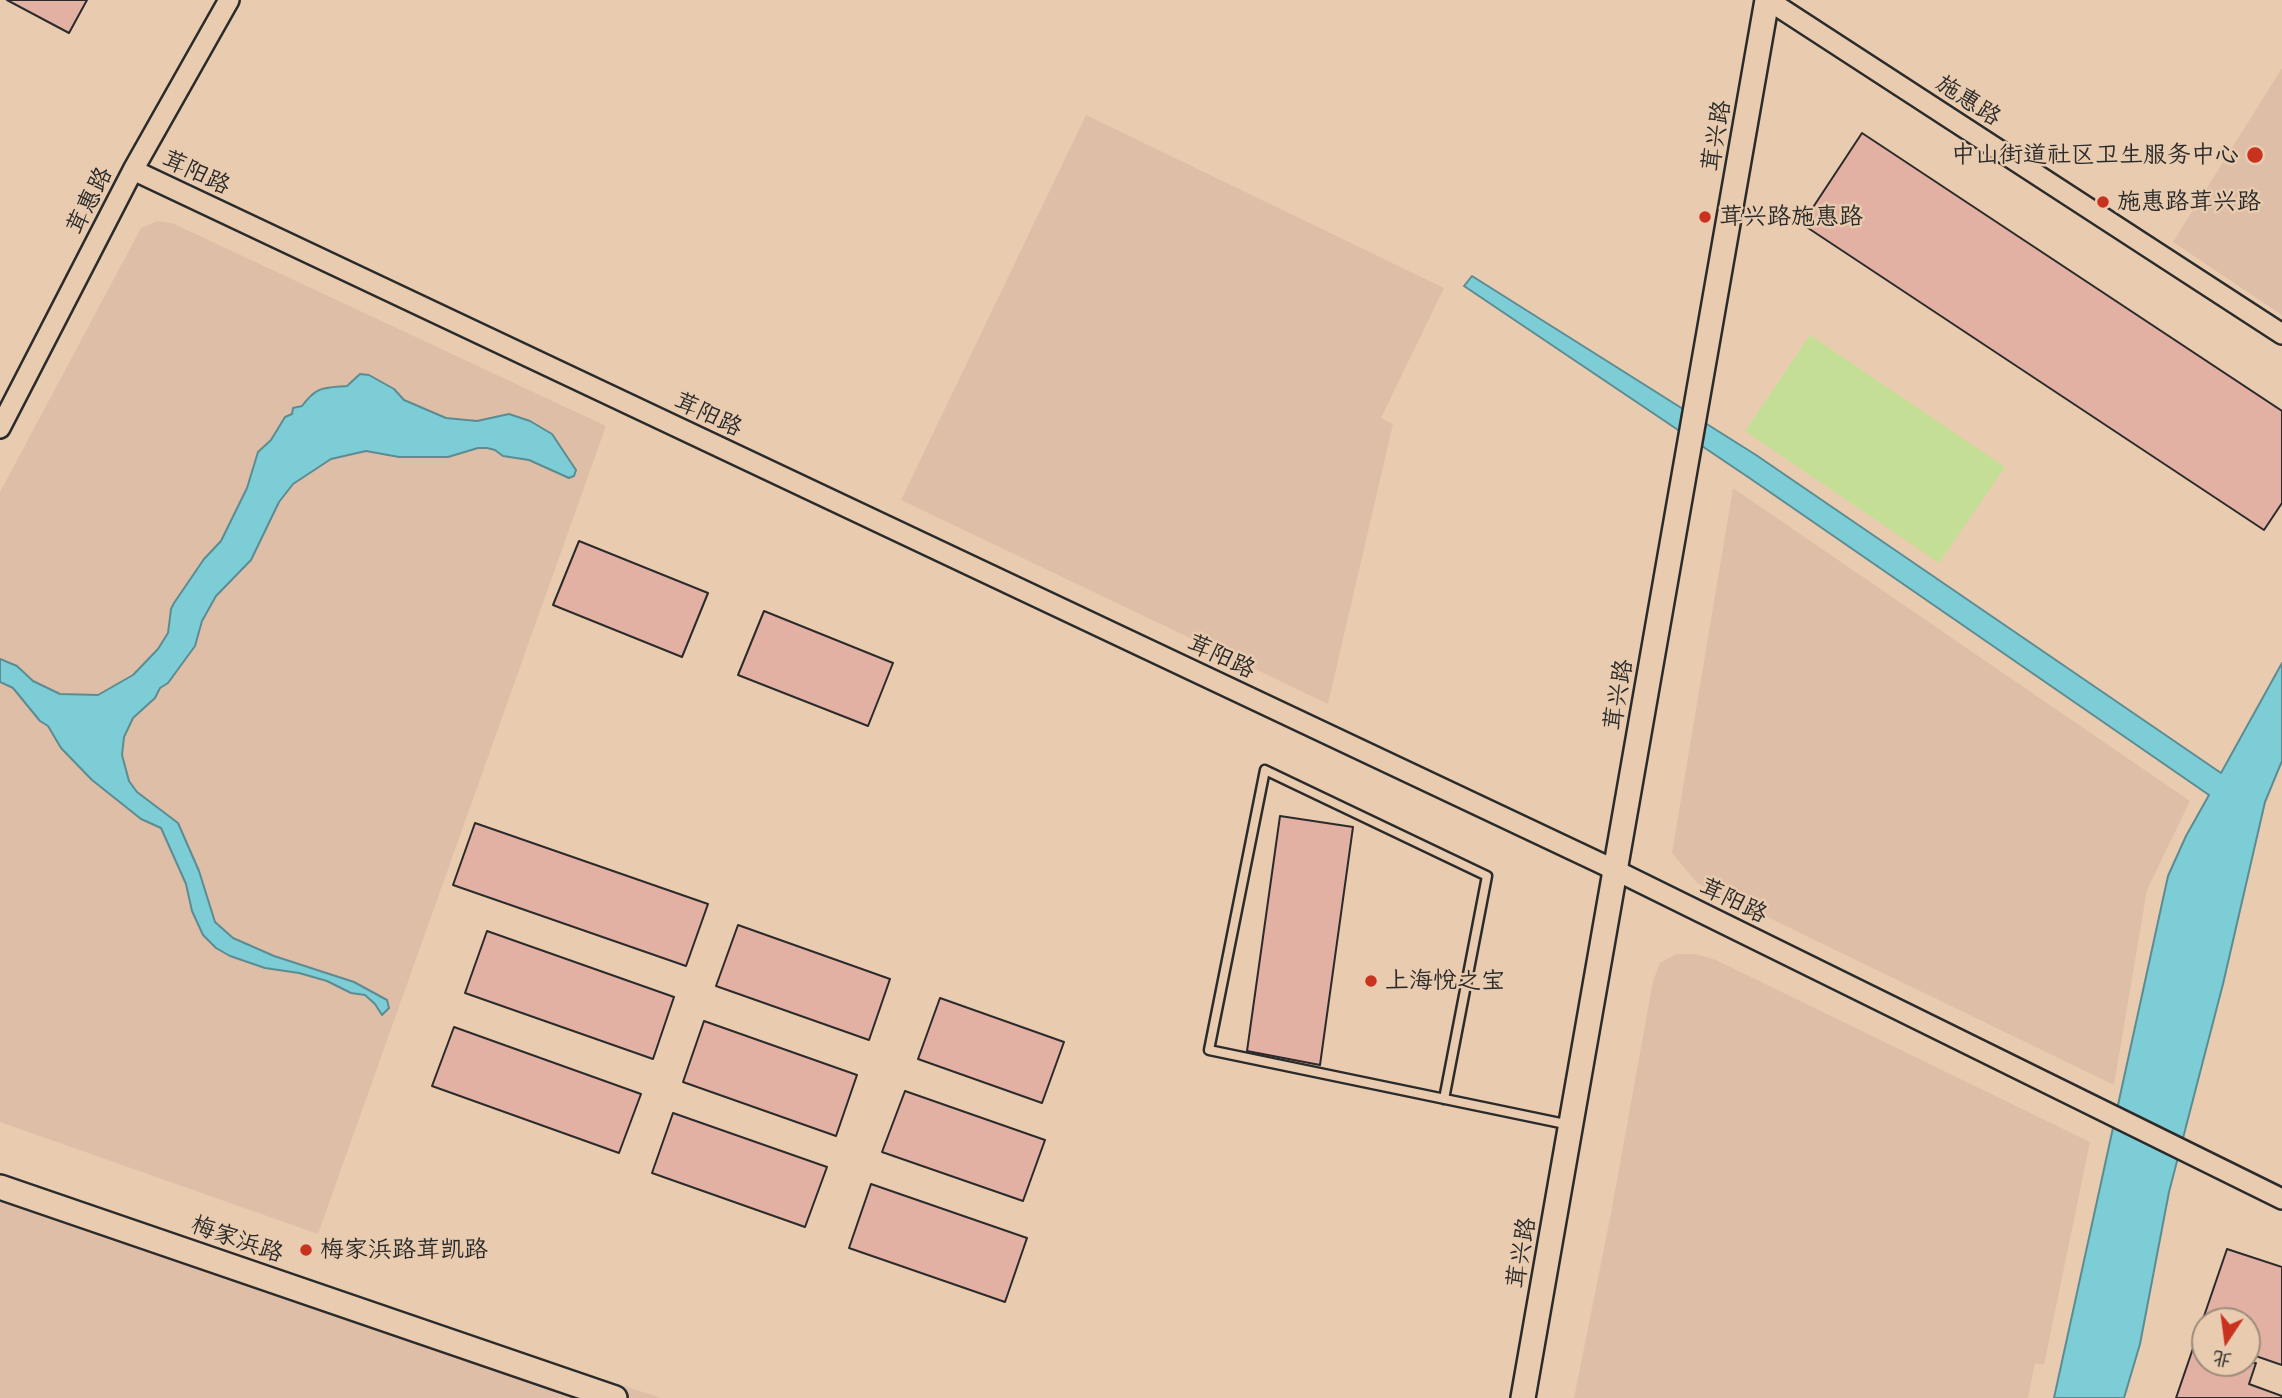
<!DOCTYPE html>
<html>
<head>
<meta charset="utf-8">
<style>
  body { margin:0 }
  #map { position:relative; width:2282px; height:1398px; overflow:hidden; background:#e9ccb0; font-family:"Playpen Sans","LXGW WenKai TC",sans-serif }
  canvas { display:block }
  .north { position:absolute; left:2191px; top:1307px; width:70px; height:70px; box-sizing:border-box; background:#e9ccb0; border:2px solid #9d8c7b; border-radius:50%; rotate:193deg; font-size:19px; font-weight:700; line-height:28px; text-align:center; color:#2b2b2b }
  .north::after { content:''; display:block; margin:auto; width:24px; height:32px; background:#c8321e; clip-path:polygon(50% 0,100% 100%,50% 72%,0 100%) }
</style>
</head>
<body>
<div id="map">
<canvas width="2282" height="1398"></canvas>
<div class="north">北</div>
</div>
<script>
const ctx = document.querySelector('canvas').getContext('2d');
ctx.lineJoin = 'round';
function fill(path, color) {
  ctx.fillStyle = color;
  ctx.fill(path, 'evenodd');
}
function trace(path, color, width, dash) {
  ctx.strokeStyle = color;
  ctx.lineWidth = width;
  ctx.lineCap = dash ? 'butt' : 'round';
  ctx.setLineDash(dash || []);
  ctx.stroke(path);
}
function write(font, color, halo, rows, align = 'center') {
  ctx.font = font + ' "Playpen Sans","LXGW WenKai TC",sans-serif';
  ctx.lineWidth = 5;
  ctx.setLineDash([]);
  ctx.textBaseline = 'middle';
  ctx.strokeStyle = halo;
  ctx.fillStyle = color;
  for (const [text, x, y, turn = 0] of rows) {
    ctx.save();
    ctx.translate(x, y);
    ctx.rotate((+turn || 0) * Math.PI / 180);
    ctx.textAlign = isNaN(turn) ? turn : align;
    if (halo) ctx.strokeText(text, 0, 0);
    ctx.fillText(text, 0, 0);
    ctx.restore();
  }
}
const built = new Path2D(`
  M2282 68V315L2173 242Z
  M1086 115 1444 288 1381 418 1393 424 1328 704 901 500Z
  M157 221 172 223 606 426 318 1234 0 1122V492L141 228Z
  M1733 488 2190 801 2147 890 2114 1085 1697 883 1672 853Z
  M1676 954H1696L1716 960 2090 1142 2044 1365 2035 1363 2028 1398H1574L1611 1213 1653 981 1660 963Z
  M0 1179 661 1398H0Z`);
const green = new Path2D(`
  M1810 335 2005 467 1939 563 1745 431Z`);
const water = new Path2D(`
  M1472 276 1756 455 2221 773 2282 663V761L2265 802 2223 984 2169 1192 2140 1344 2124 1398H2054L2168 876 2186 836 2209 795 1748 477 1464 286Z
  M360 374 369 375 394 389 404 400 446 418 477 421 509 414 530 421 552 434 576 470 574 476 569 478 529 460 503 456 495 450 487 448H478L448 457H399L366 451 331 459 293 484 279 502 251 560 216 596 202 621 195 646 168 683 160 688 155 698 133 718 124 737 122 755 129 781 137 792 178 823 199 871 215 922 233 938 274 956 354 982 387 1000 389 1008 382 1015 375 1004 365 995 351 993 327 981 299 973 265 968 230 956 216 948 203 935 192 911 186 884 161 828 141 819 92 780 61 748 48 726 40 721 13 688 0 682V659L17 666 33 681 60 694 98 695 133 675 158 649 168 633 171 609 174 603 204 559 221 541 247 488 258 452 271 440 285 417 292 414 293 408 302 406C317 386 323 388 347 386Z`);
const building = new Path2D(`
  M7 0H87L69 33Z
  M1862 133 2282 411V503L2264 530 1802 224Z
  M579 541 708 593 682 657 553 605Z
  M764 611 893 663 868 726 738 675Z
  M1280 816 1353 827 1320 1065 1247 1051Z
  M475 823 708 904 686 966 453 885Z
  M738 925 890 979 869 1040 716 986Z
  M487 931 674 997 653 1059 465 993Z
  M940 998 1064 1042 1042 1103 918 1059Z
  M704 1021 857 1075 836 1136 683 1082Z
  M454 1027 641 1094 619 1153 432 1086Z
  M905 1091 1045 1140 1023 1201 882 1152Z
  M673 1113 827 1167 805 1227 652 1173Z
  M871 1184 1027 1238 1005 1302 849 1248Z
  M2227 1249 2282 1267V1365L2247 1353V1321H2205V1363H2256L2249 1384 2282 1396 2281 1398H2176Z`);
const service = new Path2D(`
  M1444 1099 1487 876 1265 770 1209 1050 1570 1125`);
const tertiary = new Path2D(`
  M1768 0 2282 334
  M133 170 1615 870 2282 1199
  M0 428 133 170 229 0`);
const secondary = new Path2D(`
  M0 1187 615 1398
  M1523 1398 1767 0`);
const markers = [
  [2255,155,9,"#c8321e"],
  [2103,202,7,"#c8321e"],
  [1705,217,7,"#c8321e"],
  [1371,981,7,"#c8321e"],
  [306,1250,7,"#c8321e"]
];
const streetNames = [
  ["施惠路",1968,101,33],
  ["茸兴路",1717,136,-80],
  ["茸阳路",196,173,25],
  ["茸惠路",90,201,-63],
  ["茸阳路",708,415,25],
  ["茸阳路",1221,657,25],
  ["茸兴路",1619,695,-80],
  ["茸阳路",1733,901,26],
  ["梅家浜路",237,1240,19],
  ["茸兴路",1522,1253,-80]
];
const poiNames = [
  ["中山街道社区卫生服务中心",2239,155,"right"],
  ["施惠路茸兴路",2117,202],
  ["茸兴路施惠路",1719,217],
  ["上海悦之宝",1385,981],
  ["梅家浜路茸凯路",320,1250]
];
fill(built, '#dfbea7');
fill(green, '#c5de95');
fill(water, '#7dcdd7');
trace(water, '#5c8c92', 2);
fill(building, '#e3b0a4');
trace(building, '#2b2b2b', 2);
trace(service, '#2b2b2b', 13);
trace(tertiary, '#2b2b2b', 24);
trace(secondary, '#2b2b2b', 28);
trace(service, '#e9ccb0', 8);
trace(tertiary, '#e9ccb0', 19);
trace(secondary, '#e9ccb0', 23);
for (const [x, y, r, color] of markers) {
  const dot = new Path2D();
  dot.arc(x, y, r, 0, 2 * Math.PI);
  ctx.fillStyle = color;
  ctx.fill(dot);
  trace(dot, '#e9ccb0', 2.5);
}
write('24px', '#2b2b2b', '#e9ccb0', streetNames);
write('24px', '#2b2b2b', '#e9ccb0', poiNames, 'left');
</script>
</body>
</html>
